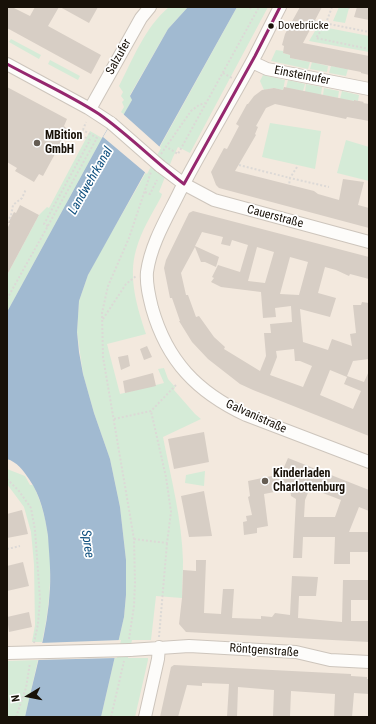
<!DOCTYPE html>
<html>
<head>
<meta charset="utf-8">
<style>
  body { margin:0 }
  #map { position:relative; width:376px; height:724px; overflow:hidden; background:#f3e9de; font-family:"Roboto Condensed",sans-serif }
  canvas { display:block }
  .frame { position:absolute; inset:0; border:8px solid #181108; pointer-events:none }
  .north { position:absolute; left:8px; top:676px; width:40px; height:40px; -webkit-text-stroke:3px #fff; paint-order:stroke; rotate:260deg; font-size:11px; font-weight:700; line-height:16px; text-align:center; color:#181108 }
  .north::after { content:''; display:block; margin:auto; width:14px; height:18px; background:#181108; clip-path:polygon(50% 0,100% 100%,50% 72%,0 100%) }
</style>
</head>
<body>
<div id="map">
<canvas width="376" height="724"></canvas>
<div class="frame"></div>
<div class="north">N</div>
</div>
<script>
const ctx = document.querySelector('canvas').getContext('2d');
ctx.lineJoin = 'round';
function fill(path, color) {
  ctx.fillStyle = color;
  ctx.fill(path, 'evenodd');
}
function trace(path, color, width, dash) {
  ctx.strokeStyle = color;
  ctx.lineWidth = width;
  ctx.lineCap = dash ? 'butt' : 'round';
  ctx.setLineDash(dash || []);
  ctx.stroke(path);
}
function write(font, color, halo, rows, align = 'center') {
  ctx.font = font + ' "Roboto Condensed",sans-serif';
  ctx.lineWidth = 3.5;
  ctx.setLineDash([]);
  ctx.textBaseline = 'middle';
  ctx.strokeStyle = halo;
  ctx.fillStyle = color;
  for (const [text, x, y, turn = 0] of rows) {
    ctx.save();
    ctx.translate(x, y);
    ctx.rotate((+turn || 0) * Math.PI / 180);
    ctx.textAlign = isNaN(turn) ? turn : align;
    if (halo) ctx.strokeText(text, 0, 0);
    ctx.fillText(text, 0, 0);
    ctx.restore();
  }
}
const green = new Path2D(`
  M169 7H188L168 29 130 95 132 100 124 115 121 112 124 107 122 102 124 100 121 96 123 92 119 86C133 59 145 27 169 7Z
  M237 7H268L190 153 178 147 173 157 159 192 162 194 161 197C152 214 141 231 136 250 128 278 137 307 146 334L107 344 120 394 164 383 158 369 164 368 168 379 175 387 174 390 195 414 201 419 163 437C171 478 182 520 183 561 183 574 182 586 182 598L156 596 151 640H132L128 658H148V660L135 717H101L124 617 126 595V560L120 507 110 459 94 413 83 374 77 332 79 301 88 275 98 256 141 181Z
  M339 7 349 8 345 23 333 21Z
  M318 26 369 36V52L309 41Z
  M11 39 41 55 39 59 9 42Z
  M276 50 283 51V53L290 55V58L310 62 308 69 271 61Z
  M50 60 80 76 78 80 48 64Z
  M312 62 328 66 327 72 310 69Z
  M331 66 348 69 346 76 329 73Z
  M263 75 285 80 283 90 273 88 264 90 260 81Z
  M288 80 305 84 303 91 286 88Z
  M306 84 322 87 321 95 305 92Z
  M324 88 339 91 338 98 323 95Z
  M342 91 359 95 358 101 354 100V101L340 99Z
  M270 123 321 131 315 169 262 157Z
  M90 131 102 138 7 312V275L39 215 47 207 49 208Z
  M346 140 369 147V181L337 173Z
  M7 469 25 476 30 485H33C56 529 53 595 42 642H32L35 625 34 564 31 532 24 507 7 484Z
  M205 471 204 486 185 483 186 475Z
  M38 660 25 717H7V661Z`);
const water = new Path2D(`
  M188 7H237L88 275 79 301 78 317 77 332 79 352 83 374 94 413 110 459 120 507 126 560V595L124 617 101 717H25C34 675 48 631 50 588 51 571 49 553 48 536 45 516 41 496 29 479 23 470 17 462 7 459V312L102 138 111 123 116 128 132 100 130 96 168 29Z`);
const pier = new Path2D(`
  M122 113 161 148 147 174 103 137 112 122 116 125Z
  M121 640 117 658 36 660 40 643Z`);
const building = new Path2D(`
  M7 7H12L30 16 35 7H59L48 26 101 55 91 74 7 28Z
  M60 7H98L89 23Z
  M300 7H322L303 43 369 56V75L361 73V72L290 58V55L283 53 284 46 282 45 285 34Z
  M357 7H369V20L354 17Z
  M7 87 67 119 64 126 68 130 43 176 39 174 34 182 15 171 17 168 7 162Z
  M284 87 354 101V100L364 102 363 103 369 104V121L347 117 346 119 275 104 266 108 256 126 258 127 255 134 256 135 235 171 314 191 318 194 339 200 343 179 364 182 358 205 369 208V228L219 188 216 185 211 172 224 148 227 149 239 126 236 124 247 104H248L254 96 262 90 274 88 283 90Z
  M20 205 39 215 7 275V229L10 223H8L14 212 16 213Z
  M193 211 369 257V279L350 274 349 276 336 270 325 267 318 293 336 298 330 317 300 309 303 342 328 350 332 339 352 346 350 334 356 333 353 305H361L362 302 369 303V359L353 361 347 376 364 382 369 371V436L253 390 240 384 208 359 192 342 179 321H180L172 298H170L164 268 166 260 189 213ZM202 232 223 237 221 244 230 246 232 240 248 245 240 272 218 265 212 277 214 278 211 282 221 287 261 292 263 318 276 317 275 308 291 306 292 322 270 324 271 333H264L266 356 260 371 224 349 225 347 214 337 199 316 196 317 188 295H186L181 273 195 247 201 262H205L216 267 219 257 195 246ZM257 247 274 252 265 283 248 281ZM290 257 308 262 299 295 280 294ZM294 349 295 361H300L312 366 303 387 270 375 277 357 276 351ZM330 370 347 377 344 384 361 391 353 409 320 395Z
  M147 346 152 357 144 360 140 349Z
  M128 355 130 366 121 370 118 357Z
  M153 373 156 386 125 393 123 381Z
  M204 432 209 462 174 469 168 439Z
  M288 458 369 490V511L359 507 349 532H369V552H350V564H334L335 537H303L302 558H293L296 499 291 496 290 489 264 494 268 526 257 528V533L244 535 243 522 247 521 246 516 252 515 248 497 250 496 248 481 281 474ZM310 488 341 500 335 517H304L305 500Z
  M204 491 212 536 189 537 181 496Z
  M22 510 28 534 7 538V514Z
  M196 560H206L204 613 221 614 223 589H234L232 618 261 619V616L272 617 275 613 290 615 292 576 318 577 316 596H299L298 618 342 622 343 580H369V600H351V621H369V642L186 632 179 624 182 598 183 570 196 571Z
  M23 562 29 586 7 591V566Z
  M29 612 32 627 9 632 7 617Z
  M174 665 351 674V676L367 677V679H369V694L354 693 352 717H334L335 694 291 691 290 717H273L274 690 238 687 237 717H227L229 684 202 683V686L187 685 178 717H160L171 667Z`);
const path = new Path2D(`
  M332 7 326 23 316 38 369 49
  M344 7 352 8
  M250 9 251 7
  M314 21 369 32
  M223 73 232 78
  M165 146 178 154 259 7
  M161 154 191 111 199 105 205 103
  M239 165 290 178 289 185
  M297 167 290 178 329 187
  M145 192 150 194 157 180
  M7 222 11 216 13 205 22 198 26 189
  M48 226 44 224 90 140 81 135 86 122
  M7 299 97 138 83 130
  M103 319 126 284 136 276
  M114 419 151 411 176 385
  M7 479 19 491 31 508 35 530 40 599 38 624 34 643
  M134 539 167 543 171 512 166 477 151 411
  M7 549 20 546
  M159 637 167 543
  M129 639 134 606 135 582 134 539 103 357 102 313 108 286 129 238 151 172
  M16 717 26 688 30 663
  M111 717 124 661`);
const minor = new Path2D(`
  M280 7C271 24 263 41 254 58 230 103 203 146 180 191 168 216 151 243 147 272 146 284 149 296 152 308 167 361 197 392 246 415L369 462
  M252 62 267 69 369 89
  M7 64 88 108 111 123
  M90 109 141 18 150 7
  M160 166 184 184 214 200 369 242
  M130 650 189 646 296 652 330 660 369 662
  M145 717 158 659 159 647`);
const minorBridge = new Path2D(`
  M111 123 160 166
  M8 653 130 650`);
const bus1 = new Path2D(`
  M7 64C38 81 70 95 99 114 129 135 155 162 184 184
  M184 184 255 56 280 7`);
const markers = [
  [271,26,3.5,"#181108"],
  [37,143,4,"#655d53"],
  [265,481,4,"#655d53"]
];
const busNames = [
  ["Dovebrücke",278,26]
];
const streetNames = [
  ["Salzufer",119,57,-61],
  ["Einsteinufer",302,76,11],
  ["Cauerstraße",275,217,15],
  ["Galvanistraße",256,417,24],
  ["Röntgenstraße",264,651,4]
];
const poiNames = [
  ["MBition",45,136],
  ["GmbH",45,150],
  ["Kinderladen",273,474],
  ["Charlottenburg",273,488]
];
const waterNames = [
  ["Landwehrkanal",91,181,-60],
  ["Spree",87,544,82]
];
fill(green, '#d5ebd7');
fill(water, '#a1bad1');
fill(pier, '#f3e9de');
fill(building, '#d7cec5');
trace(minor, '#cdc5bc', 14);
trace(path, '#dcd9d6', 2, [2, 2]);
trace(minor, '#fdfcfa', 12);
trace(minorBridge, '#cdc5bc', 14, []);
trace(minorBridge, '#fdfcfa', 12);
trace(bus1, '#95276e', 3);
for (const [x, y, r, color] of markers) {
  const dot = new Path2D();
  dot.arc(x, y, r, 0, 2 * Math.PI);
  ctx.fillStyle = color;
  ctx.fill(dot);
  trace(dot, '#fff', 1.5);
}
write('11px', '#181108', '#fff', busNames, 'left');
write('12px', '#181108', '#fff', streetNames);
write('bold 12px', '#181108', '#fff', poiNames, 'left');
write('italic 13px', '#0f507f', '#fff', waterNames);
</script>
</body>
</html>
